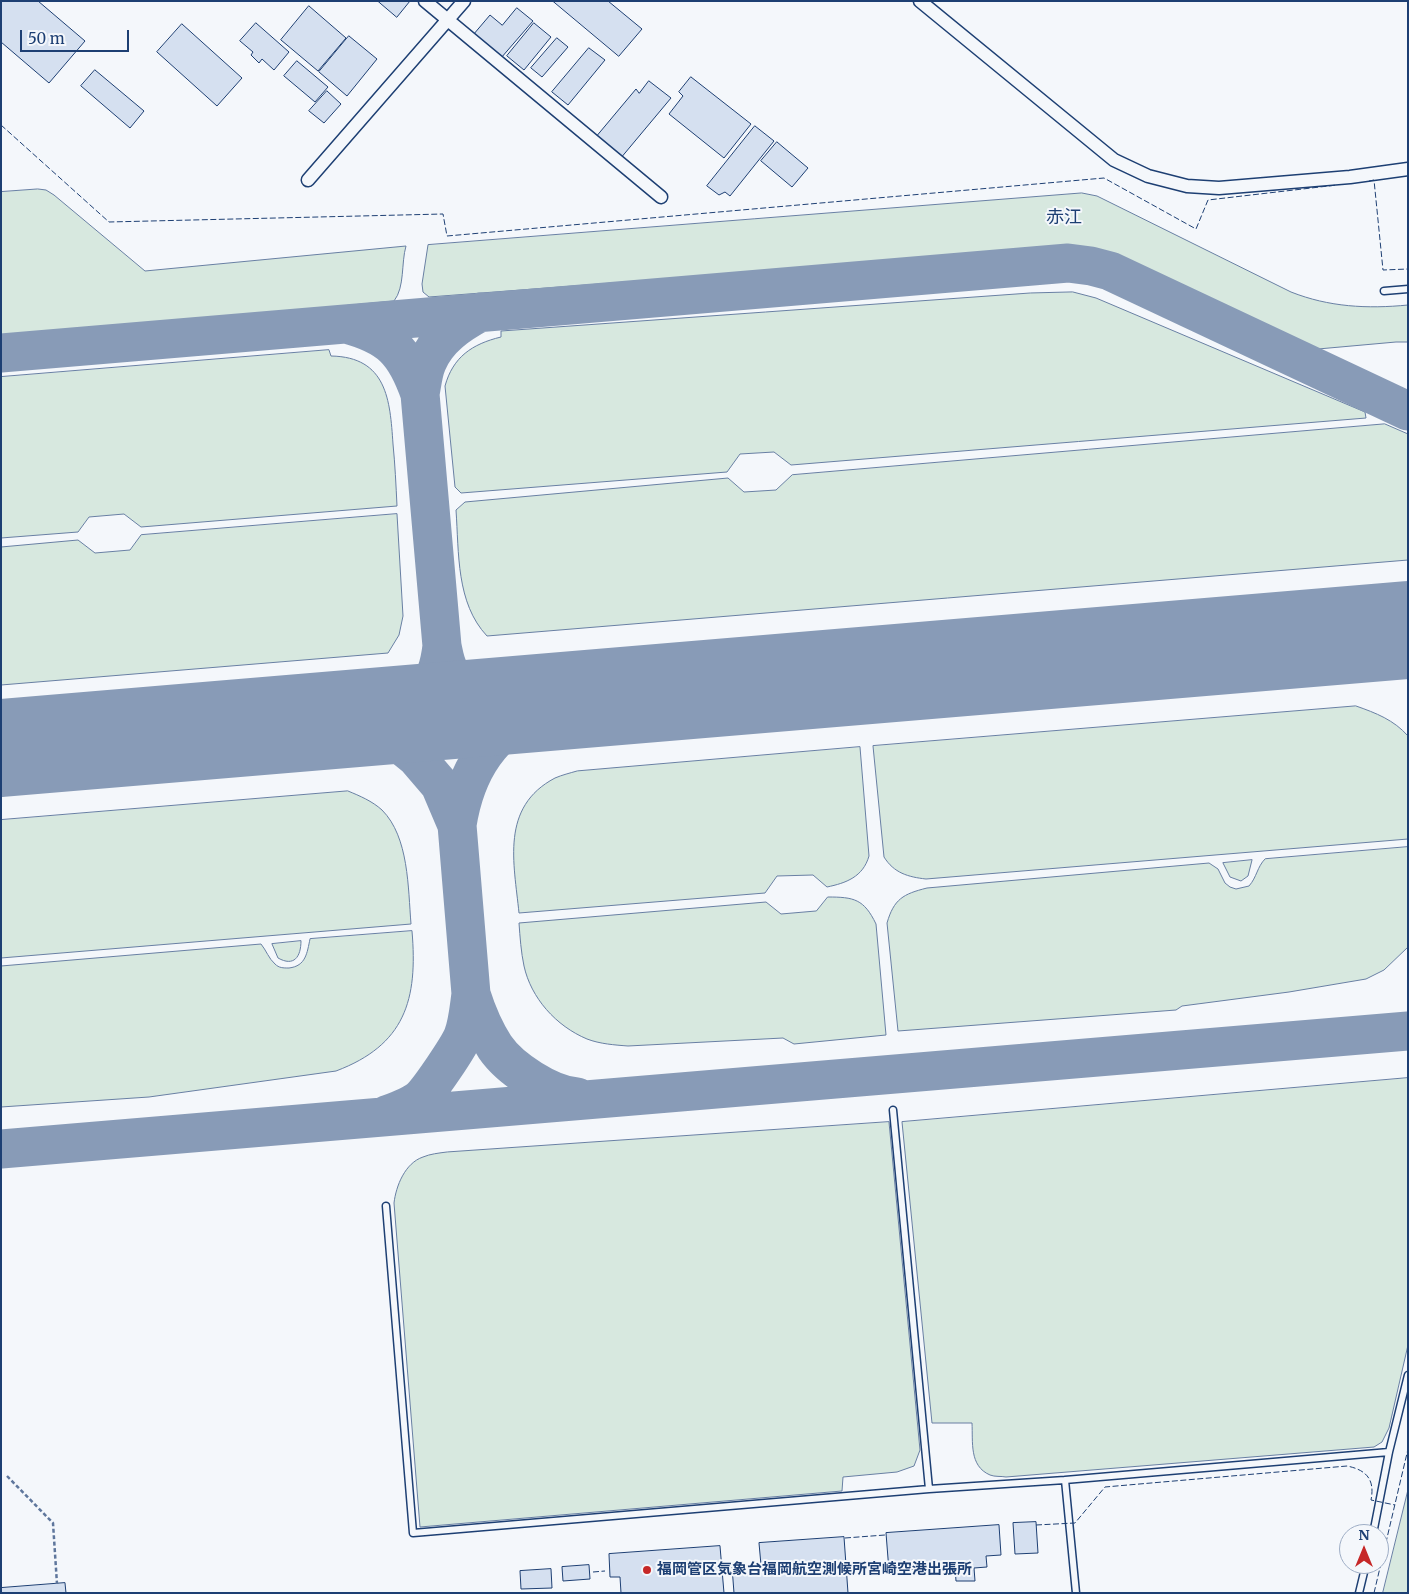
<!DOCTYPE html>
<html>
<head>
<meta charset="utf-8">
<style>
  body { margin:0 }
  #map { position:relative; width:1409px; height:1594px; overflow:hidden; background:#f4f7fb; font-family:Merriweather,serif }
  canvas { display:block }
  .frame { position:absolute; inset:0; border:2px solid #1d3f73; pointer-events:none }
  .north { position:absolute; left:1339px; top:1524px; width:50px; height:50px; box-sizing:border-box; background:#f4f7fb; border:1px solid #9eadc5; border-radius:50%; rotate:0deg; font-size:14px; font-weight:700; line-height:20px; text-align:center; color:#1d3f73 }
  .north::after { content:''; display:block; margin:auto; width:18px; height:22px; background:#c62828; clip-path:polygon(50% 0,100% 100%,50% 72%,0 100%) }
  .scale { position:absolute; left:20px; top:30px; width:109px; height:22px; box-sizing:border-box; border:2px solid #1d3f73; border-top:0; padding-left:6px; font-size:15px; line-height:18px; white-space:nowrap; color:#1d3f73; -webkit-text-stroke:4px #f4f7fb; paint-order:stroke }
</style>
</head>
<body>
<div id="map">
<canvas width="1409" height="1594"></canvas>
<div class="frame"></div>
<div class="north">N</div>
<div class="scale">50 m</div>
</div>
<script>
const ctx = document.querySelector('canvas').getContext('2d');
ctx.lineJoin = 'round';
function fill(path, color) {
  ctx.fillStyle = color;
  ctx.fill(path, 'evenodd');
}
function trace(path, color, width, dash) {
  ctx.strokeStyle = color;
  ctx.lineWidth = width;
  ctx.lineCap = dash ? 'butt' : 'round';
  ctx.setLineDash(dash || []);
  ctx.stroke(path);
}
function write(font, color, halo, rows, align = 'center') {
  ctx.font = font + ' Merriweather,"Noto Sans JP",serif';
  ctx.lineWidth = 4;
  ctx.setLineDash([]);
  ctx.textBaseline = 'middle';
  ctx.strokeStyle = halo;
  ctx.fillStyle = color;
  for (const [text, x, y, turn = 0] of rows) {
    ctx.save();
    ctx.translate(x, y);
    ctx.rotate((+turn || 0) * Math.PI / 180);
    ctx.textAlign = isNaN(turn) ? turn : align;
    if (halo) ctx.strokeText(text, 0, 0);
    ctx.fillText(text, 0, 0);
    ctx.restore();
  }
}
const green = new Path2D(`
  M38 189 46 190 54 195 145 271 406 246C401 263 405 287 394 301L1 338V192Z
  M1082 193 1097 196 1291 292C1329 307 1367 309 1408 305V342H1396L1318 349 1290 344 1115 259 1095 253 1058 249 429 297 423 292 422 284 428 245Z
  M1073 292 1096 298 1365 412 1366 418 791 465 774 452 740 454 727 472 461 493 455 487 445 386C453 357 472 344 501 337V331L1030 293Z
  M329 350 331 356C387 357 390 400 393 444 395 464 396 485 397 506L141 527 124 514 89 517 78 532 1 538V377Z
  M1385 424 1408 434V560L487 636C456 603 459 553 456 510L465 502 728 478 744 492 776 490 792 475Z
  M397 514 403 616 399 635 388 653 1 685V547L78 540 95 553 130 550 141 535Z
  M1356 706C1376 713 1394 720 1408 736V839L926 879C908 877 894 873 884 857L873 746Z
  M860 747 869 856C863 877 846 883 827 887L813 875 777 876 765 893 519 913C514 863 500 807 555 778 562 775 570 773 577 771Z
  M348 791C360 796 372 801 382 810 409 837 408 888 411 924L1 958V820Z
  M1408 847V947L1384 970 1366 979 1289 992 1182 1006 1176 1010 898 1031 887 923C894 899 903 894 927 888L1209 863 1218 869 1225 883 1230 887 1236 889 1249 886C1257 877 1257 867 1265 859Z
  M1252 860 1248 876 1241 881 1230 877 1223 863Z
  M828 897C854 897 864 899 876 924L886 1035 794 1044 783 1038 628 1046C615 1045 600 1044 587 1039 556 1026 531 998 524 966 521 952 520 937 519 923L766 902 781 914 816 911Z
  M412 931C418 1000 405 1045 336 1071L149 1097 1 1107V966L261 944C266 950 269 959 275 964 279 968 283 968 289 968 306 966 307 953 310 939Z
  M301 941C301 957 294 967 278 958L272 944Z
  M1408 1078V1345L1389 1428 1382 1442 1374 1447 1006 1477C1001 1476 995 1477 990 1475 969 1466 973 1442 972 1423H932L902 1122Z
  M889 1122 920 1450 914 1466 897 1472 843 1477 842 1491 420 1527 394 1203C396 1186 405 1163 423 1157 430 1154 439 1153 447 1152Z
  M1408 1490V1593H1383Z`);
const taxiway = new Path2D(`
  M346 324C390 336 405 351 420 394L442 646C437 690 420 707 377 717
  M1 353 1068 263 1091 266 1110 271 1408 411
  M420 394C422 384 423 372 427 363 437 338 459 324 481 312
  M1335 636C1360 640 1386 642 1408 656
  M442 646C444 655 445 664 450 672 460 688 479 701 497 703 507 705 518 704 528 704
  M317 721 362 727 382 734 400 744 416 757 440 785 457 825 471 994C469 1008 468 1023 463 1036 458 1048 430 1089 421 1098 412 1106 397 1111 386 1115
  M457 825C465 774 489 731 539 711 551 706 564 704 576 700
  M471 994C477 1013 484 1030 495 1047 510 1069 550 1095 577 1097
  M1 1149 1408 1031`);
const runway = new Path2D(`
  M1 748 1408 630`);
const building = new Path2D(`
  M1 1H38L85 41 49 83 1 42Z
  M378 1H410L397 17Z
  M553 1H608L642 29 619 56Z
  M309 6 346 38 318 71 281 40Z
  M517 8 533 21 501 58 473 35 490 15 502 25Z
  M256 23 289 52 274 70 262 59 259 63 251 55 253 52 240 41Z
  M534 23 551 37 524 70 507 56Z
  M182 24 242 78 217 106 157 52Z
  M349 36 377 59 347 96 319 72Z
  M557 38 568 47 542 77 531 68Z
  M589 48 605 60 568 105 552 92Z
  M297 61 328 87 315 102 284 76Z
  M95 70 144 111 130 128 81 86Z
  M691 77 751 124 724 158 669 114 683 96 679 92Z
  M649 81 671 98 620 159 595 138 636 89 639 93Z
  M327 91 341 104 324 123 309 111Z
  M755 126 774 141 730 196 725 192 719 195 707 186Z
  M777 142 808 168 792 187 761 161Z
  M1036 1522 1038 1553 1015 1554 1013 1523Z
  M999 1525 1001 1555 986 1556 987 1567 974 1568 975 1581H956L955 1567 889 1571 886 1533Z
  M844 1537 848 1593H734L732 1567 761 1565 759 1543Z
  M720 1546 724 1593H621L620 1577H610L609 1554Z
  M589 1565 590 1579 563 1581 562 1567Z
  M551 1569 552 1588 521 1589 520 1571Z
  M65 1583 66 1593H1V1588Z`);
const path = new Path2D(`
  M7 1476 53 1523 57 1584`);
const service = new Path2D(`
  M1384 291 1408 289
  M893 1110 929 1489
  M386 1206 413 1533 929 1489 1065 1480 1389 1452
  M1065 1480 1076 1593
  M1373 1534 1389 1452 1408 1375
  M1359 1593 1366 1564`);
const minor = new Path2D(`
  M425 1 661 197
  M920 1 1114 160 1148 176 1187 186 1219 188 1350 177 1408 169
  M308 180 464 1`);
const fence = new Path2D(`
  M1 125 109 222 443 214 447 236 1104 178 1196 229 1208 200 1337 185
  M1369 181 1374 180 1383 270 1408 269
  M1036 1525 1075 1523 1105 1487 1347 1466C1367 1470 1375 1480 1371 1500L1395 1505
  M845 1538 885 1535
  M593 1572 605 1571
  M1374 1593 1408 1449`);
const markers = [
  [647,1570,5,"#c62828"]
];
const poiNames = [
  ["福岡管区気象台福岡航空測候所宮崎空港出張所",657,1570]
];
const quarterNames = [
  ["赤江",1064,218]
];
fill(green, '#d7e8df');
trace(green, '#687fa3', 1);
trace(taxiway, '#889bb7', 39);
trace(runway, '#889bb7', 98);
fill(building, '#d5e0f0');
trace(building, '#1d3f73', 1);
trace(service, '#1d3f73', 9);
trace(minor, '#1d3f73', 15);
trace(path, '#5e769c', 2.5, [4, 2.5]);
trace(service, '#f4f7fb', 6);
trace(minor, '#f4f7fb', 12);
trace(fence, '#1d3f73', 1, [6, 2.5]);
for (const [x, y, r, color] of markers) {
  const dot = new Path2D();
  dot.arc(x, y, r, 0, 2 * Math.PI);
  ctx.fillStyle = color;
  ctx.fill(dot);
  trace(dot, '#f4f7fb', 2);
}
write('bold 15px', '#1d3f73', '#f4f7fb', poiNames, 'left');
write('18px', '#1d3f73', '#f4f7fb', quarterNames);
</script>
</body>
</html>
